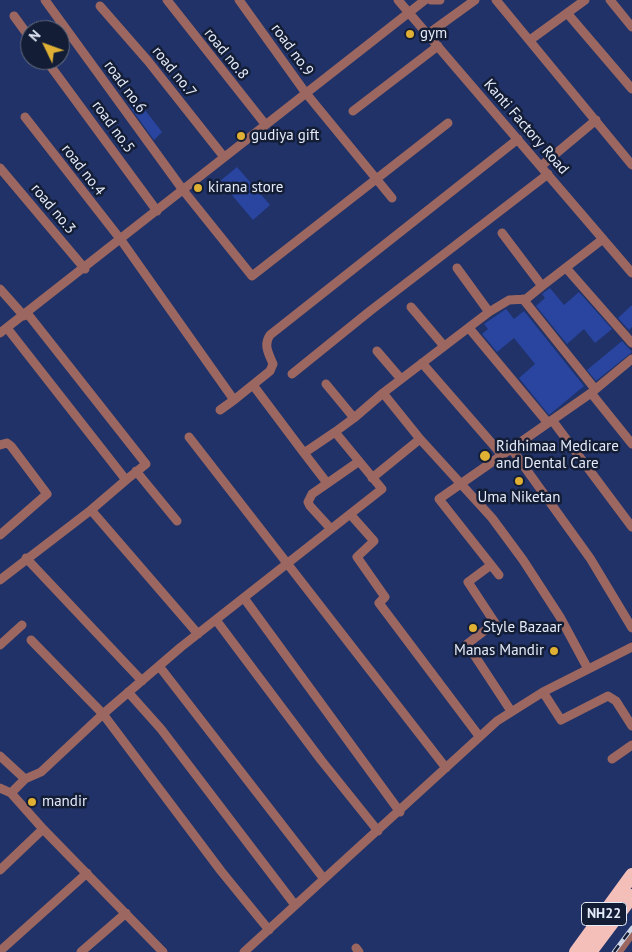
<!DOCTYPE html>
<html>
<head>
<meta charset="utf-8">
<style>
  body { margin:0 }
  #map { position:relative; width:632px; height:952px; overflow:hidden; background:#203268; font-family:"PT Sans",sans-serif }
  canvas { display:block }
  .north { position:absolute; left:20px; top:20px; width:50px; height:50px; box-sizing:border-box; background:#131d35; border:1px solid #676f83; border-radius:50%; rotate:312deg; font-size:14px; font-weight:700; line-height:20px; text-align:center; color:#e5ebf8 }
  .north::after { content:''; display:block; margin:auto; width:18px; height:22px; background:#dfb034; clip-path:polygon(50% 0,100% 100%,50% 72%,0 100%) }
</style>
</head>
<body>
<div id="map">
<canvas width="632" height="952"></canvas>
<div class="north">N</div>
</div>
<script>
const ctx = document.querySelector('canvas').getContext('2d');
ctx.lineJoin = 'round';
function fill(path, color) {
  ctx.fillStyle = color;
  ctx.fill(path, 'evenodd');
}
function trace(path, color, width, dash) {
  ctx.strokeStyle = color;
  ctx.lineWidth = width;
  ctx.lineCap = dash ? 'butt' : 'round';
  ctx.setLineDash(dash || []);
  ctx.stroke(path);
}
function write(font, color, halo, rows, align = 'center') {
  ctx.font = font + ' "PT Sans",sans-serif';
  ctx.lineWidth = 5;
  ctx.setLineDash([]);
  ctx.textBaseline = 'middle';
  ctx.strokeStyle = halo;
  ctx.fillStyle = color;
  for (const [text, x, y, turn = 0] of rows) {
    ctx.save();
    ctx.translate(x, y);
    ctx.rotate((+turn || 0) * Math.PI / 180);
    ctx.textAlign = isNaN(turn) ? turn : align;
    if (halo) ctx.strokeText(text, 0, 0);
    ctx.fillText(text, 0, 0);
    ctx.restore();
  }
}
const building = new Path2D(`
  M138 101 162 132 154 140 130 107Z
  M237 167 270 205 253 220 220 181Z
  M550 288 564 305 579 292 612 329 595 343 584 329 567 344 536 306 545 298 542 294Z
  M632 305V327L629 330 618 318Z
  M506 309 514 319 524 311 584 386 549 415 519 378 535 364 514 338 497 352 482 334 488 329 484 324Z
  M622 341 632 352 596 381 587 370Z`);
const minor = new Path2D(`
  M45 0 183 190 252 276 448 123
  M167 0 265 124
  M239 0 305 92 392 198
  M398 0 632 273
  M431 0H440
  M496 0 632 165
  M610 0 632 27
  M100 6 148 61 224 157
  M567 13 632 89
  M14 16 30 38
  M428 34 475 0
  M530 40 585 0
  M46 60 157 211
  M353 111 438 46
  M25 117 121 240 234 400 220 410
  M541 166 596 120
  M0 168 85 269
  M502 233 542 286 603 239
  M457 268 489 312
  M567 269 632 343
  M0 289 24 316
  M523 299 595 389
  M411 307 444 346
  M27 313 146 464 126 480
  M7 328 126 480 91 510
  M469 328 548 423
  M0 333 425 0
  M377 351 401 379
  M422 363 502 455
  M292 374 370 311 548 174
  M326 384 354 418 383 393 489 312 509 300 526 299 542 286
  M383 393 420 439 492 518 523 560 560 617 588 669
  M591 393 632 444
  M234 400 270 371 273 364C269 354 263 345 270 335L518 139
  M552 420 632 527
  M335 432 354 418
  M189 437 446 768
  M0 445 7 443 11 446 47 494 0 535
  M511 448 590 558 632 628
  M304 453 327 483
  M136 471 177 521
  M372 478 420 439
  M350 514 374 541 357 557 385 597 379 603 479 736
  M331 529 310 506 308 502 312 494 358 462
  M26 558 142 681
  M491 565 468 582 495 623 467 644 511 711
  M499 575 439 499 591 393 632 359
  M0 580 91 510 198 634
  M244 598 400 812
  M216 620 321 760 378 831
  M31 640 103 714 221 871 269 930
  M0 645 22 625
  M159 666 324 879
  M128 692 161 729 295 905
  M543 692 561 720 608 696 616 701 632 726
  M0 756 25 779 11 793 43 829 163 952
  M612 759 632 745
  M25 779 41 772 103 714 181 647 382 489 335 432 304 453 253 385
  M0 788 11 793
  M0 870 43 829
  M356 948 359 952
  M0 951 87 873
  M81 952 126 913
  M244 952 497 721 543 692 632 647
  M618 952 632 933`);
const highway = new Path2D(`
  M576 952 632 875
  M590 952 632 896`);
const rail = new Path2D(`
  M614 952 632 928`);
const markers = [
  [410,34,5,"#dfb034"],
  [241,136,5,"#dfb034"],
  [198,188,5,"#dfb034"],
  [485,456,6,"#dfb034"],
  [519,481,5,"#dfb034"],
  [473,628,5,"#dfb034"],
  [554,651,5,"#dfb034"],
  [32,802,5,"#dfb034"]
];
const shields = [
  [604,914,45]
];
const shieldNames = [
  ["NH22",604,914]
];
const poiNames = [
  ["gym",420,34],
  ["gudiya gift",251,136],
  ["kirana store",208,188],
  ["Ridhimaa Medicare",496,447],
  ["and Dental Care",496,464],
  ["Uma Niketan",519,498,"center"],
  ["Style Bazaar",483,628],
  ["Manas Mandir",544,651,"right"],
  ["mandir",42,802]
];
const streetNames = [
  ["road no.9",292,50,54],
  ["road no.8",226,54,51],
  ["road no.7",174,72,51],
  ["road no.6",125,87,54],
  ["road no.5",113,127,54],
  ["Kanti Factory Road",526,127,49],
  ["road no.4",83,170,52],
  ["road no.3",53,209,50]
];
fill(building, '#2945a0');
trace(minor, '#9b6760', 9);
trace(highway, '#f3bfb8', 14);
trace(rail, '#cdd4e6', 4.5);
trace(rail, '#131d35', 2.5, [8]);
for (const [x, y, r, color] of markers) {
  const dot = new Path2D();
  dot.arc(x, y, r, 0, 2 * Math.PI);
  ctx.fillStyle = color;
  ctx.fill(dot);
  trace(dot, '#131d35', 2);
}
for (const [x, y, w] of shields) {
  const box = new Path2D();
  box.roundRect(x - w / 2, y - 11.5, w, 23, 4);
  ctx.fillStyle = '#131d35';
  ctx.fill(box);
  trace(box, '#e5ebf8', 1);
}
write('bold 14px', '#e5ebf8', null, shieldNames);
write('15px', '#e5ebf8', '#131d35', poiNames, 'left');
write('15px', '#e5ebf8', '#131d35', streetNames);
</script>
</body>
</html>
